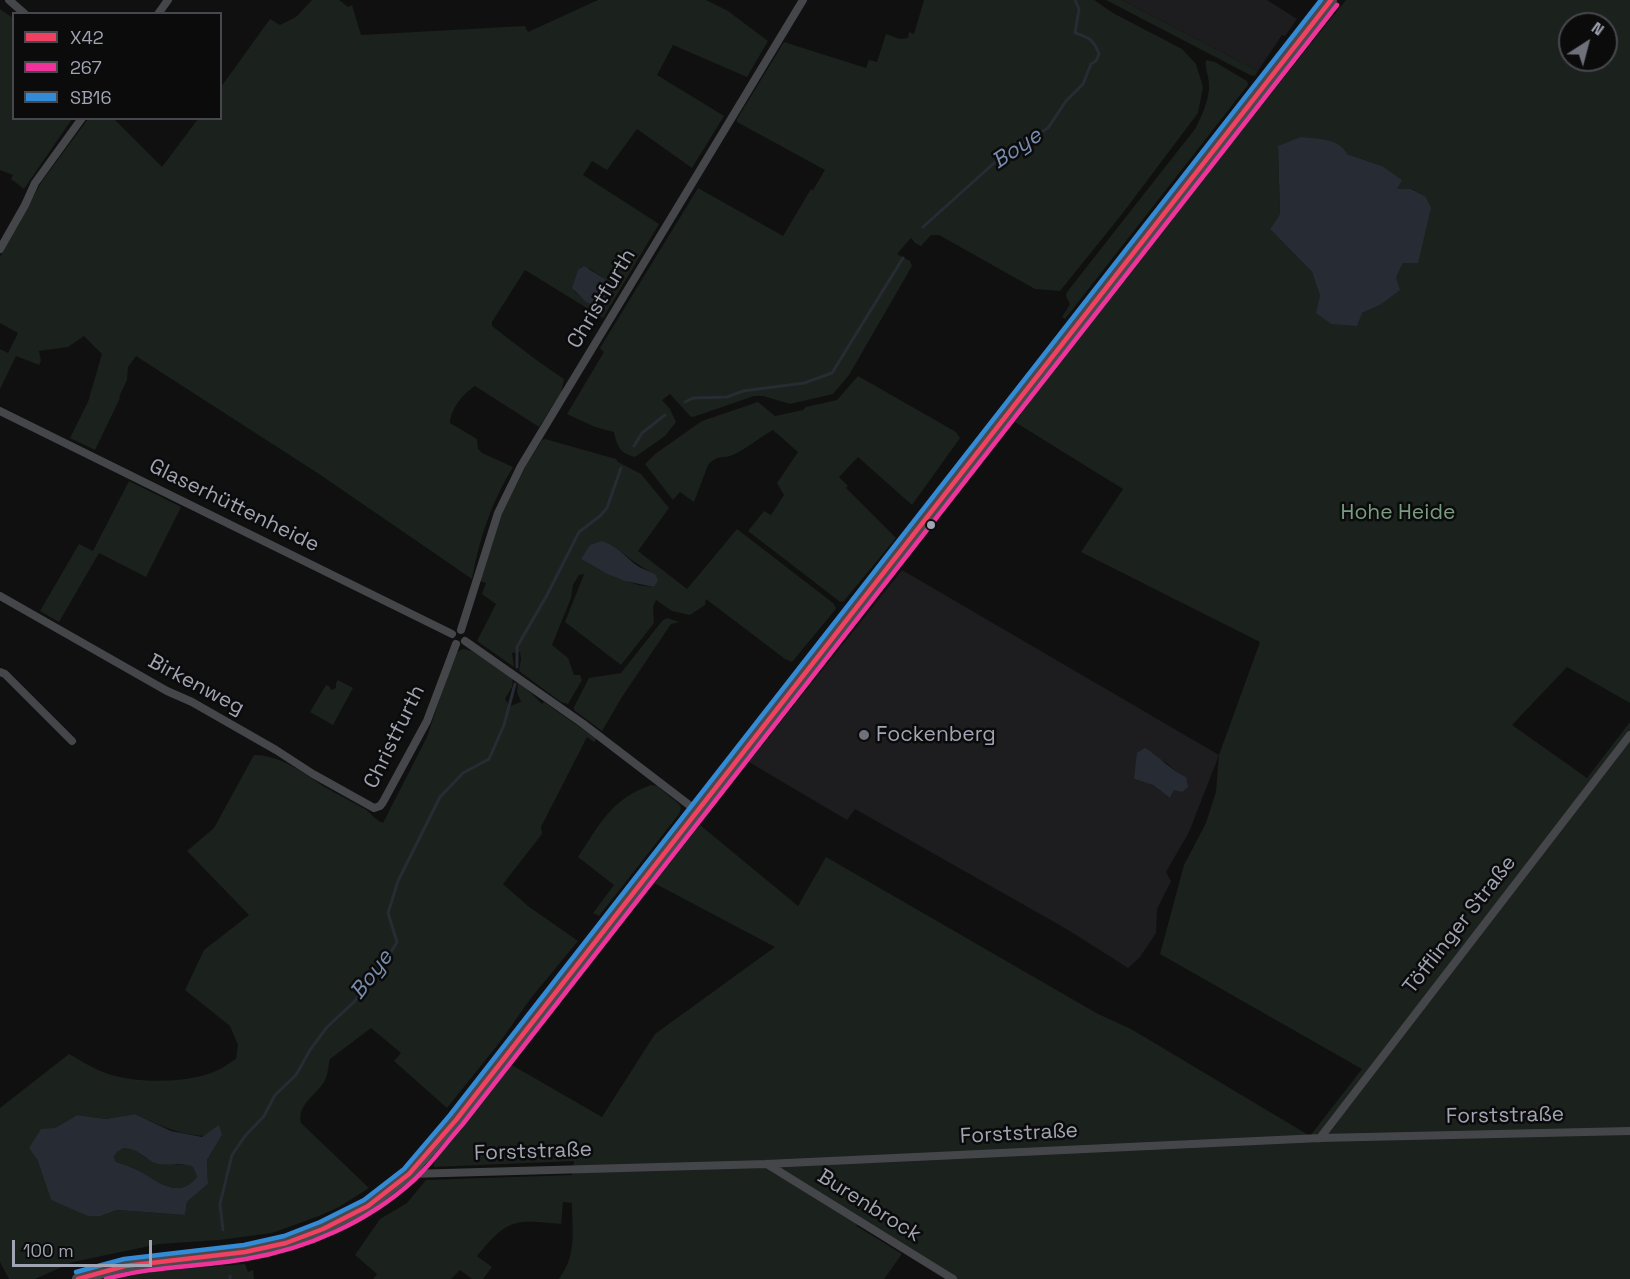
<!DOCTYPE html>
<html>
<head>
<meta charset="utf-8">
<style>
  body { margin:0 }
  #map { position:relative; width:1630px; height:1279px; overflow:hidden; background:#101011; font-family:"Space Grotesk",sans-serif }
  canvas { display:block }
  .legend { position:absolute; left:12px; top:12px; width:210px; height:108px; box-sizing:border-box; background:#0b0b0c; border:2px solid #47484e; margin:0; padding:8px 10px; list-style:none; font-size:18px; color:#a1a4b2 }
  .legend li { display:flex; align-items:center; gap:12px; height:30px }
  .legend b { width:30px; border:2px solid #47484e }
  .north { position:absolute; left:1558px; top:12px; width:60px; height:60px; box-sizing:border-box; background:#0b0b0c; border:2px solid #47484e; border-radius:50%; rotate:36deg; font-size:16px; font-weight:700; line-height:24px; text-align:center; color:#a1a4b2 }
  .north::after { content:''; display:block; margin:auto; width:21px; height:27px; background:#6e707a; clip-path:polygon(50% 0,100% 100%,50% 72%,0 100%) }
  .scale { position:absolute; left:12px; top:1240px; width:140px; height:27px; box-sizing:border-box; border:3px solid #a1a4b2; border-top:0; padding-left:8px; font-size:18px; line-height:21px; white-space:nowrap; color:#a1a4b2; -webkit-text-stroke:4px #0b0b0c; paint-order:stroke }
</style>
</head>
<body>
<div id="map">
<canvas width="1630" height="1279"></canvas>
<ul class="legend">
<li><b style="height:8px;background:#f24062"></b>X42</li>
<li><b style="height:8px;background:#ef339a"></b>267</li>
<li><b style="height:8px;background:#338bd7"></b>SB16</li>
</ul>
<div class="north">N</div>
<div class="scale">100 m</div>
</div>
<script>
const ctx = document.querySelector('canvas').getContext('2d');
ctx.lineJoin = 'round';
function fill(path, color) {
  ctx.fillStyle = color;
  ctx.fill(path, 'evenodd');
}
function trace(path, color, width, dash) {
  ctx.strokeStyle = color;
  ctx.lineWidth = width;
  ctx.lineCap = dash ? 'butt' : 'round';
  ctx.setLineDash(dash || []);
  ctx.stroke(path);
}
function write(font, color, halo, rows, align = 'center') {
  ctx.font = font + ' "Space Grotesk",sans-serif';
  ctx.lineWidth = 5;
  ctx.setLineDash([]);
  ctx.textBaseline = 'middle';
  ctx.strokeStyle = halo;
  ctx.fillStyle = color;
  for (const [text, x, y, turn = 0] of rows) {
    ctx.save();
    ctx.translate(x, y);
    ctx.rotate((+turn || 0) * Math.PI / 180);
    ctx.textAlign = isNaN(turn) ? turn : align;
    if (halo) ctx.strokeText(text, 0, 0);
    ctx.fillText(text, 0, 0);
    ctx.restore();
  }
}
const built = new Path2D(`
  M1122 0H1267L1297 19 1285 36 1282 35 1258 71Z
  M902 570 1219 755 1189 832 1166 872 1171 881 1157 909 1156 933 1140 957 1128 968 1070 931 855 809 847 820 749 762ZM1151 752 1157 758 1167 763 1176 772 1186 777 1174 790 1170 798 1153 785 1134 779Z`);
const green = new Path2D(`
  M312 0H339L348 7 352 5 361 35 525 26 528 32 598 0H706L728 11 768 41 747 77 673 45 657 75 724 116 692 168 637 129 607 170 592 161 583 175 659 224 603 318 525 270 492 322V326C516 344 539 363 564 379L561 393 539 427 475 386C463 394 451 408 450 423L477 439 478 449 482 453 513 467C492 501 479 539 472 579L319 474 136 356 128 367 127 380 119 397 120 398 95 450 70 438 88 402 102 354 84 336 68 347 39 351 41 361 39 365 16 356 0 389V349L8 353 18 333 0 323V257L42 181 88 119H114L162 167 198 119 220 118 221 87 270 19 280 25 296 17ZM589 268 605 279 593 307 574 291Z
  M924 0H1094L1113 13 1182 49 1196 64 1203 87 1198 113 1122 214 1060 291 1035 289 939 235H931L921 246 915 243 911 238 897 254 910 261 912 266 849 375 833 394 790 404 763 396H754L693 417 690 416 670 394 662 400 670 409 676 422 665 436 635 457C620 453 617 447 614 432L595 427 567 414 604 352 600 348 698 188 783 236 811 189 813 190 825 170 737 122V119L784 42 866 68 869 60 877 62 886 34 900 39 908 38 909 32 914 34Z
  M1106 0H1122L1258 71 1255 76 1250 75Z
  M1346 0H1630V703L1567 667 1512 725 1587 778 1630 722V1279H957L872 1226 855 1225 902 1254 884 1279H559C577 1254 572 1232 572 1203L563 1202 561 1224C514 1219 507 1219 477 1256L492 1267 483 1279H472L460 1270 451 1279H373L377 1274 355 1255 380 1219 407 1203 426 1180 572 1175 574 1161 434 1167V1161L510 1064 602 1117 655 1034 775 947 654 883 700 825 798 906 826 857 1098 1014 1131 1029 1310 1136 1362 1069 1160 954 1184 865 1206 823 1216 792 1219 755 1260 642 1081 552 1123 489 1015 422 1126 275ZM1570 24H1606V60H1570ZM1278 146 1347 154 1382 166 1396 189H1412L1425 196 1403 263 1396 278 1380 305 1362 313 1320 296 1312 272 1270 229 1280 214Z
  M0 9 13 18 14 118 72 119 24 189 11 179 13 175 0 170Z
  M1206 60 1215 62 1247 81 1248 85 1065 319 1062 317 1070 304 1066 296 1067 292 1195 129C1202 116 1208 102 1209 88 1210 78 1204 68 1206 60Z
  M858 376 956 432 960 438 912 505 858 457 839 477 848 486 846 488 896 538 843 602 839 601 748 531 764 511 771 515 784 495 777 483 798 452 773 430C760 437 744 451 730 456 719 459 719 454 708 465L694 502 680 492 673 500 645 464 655 454 702 421 758 402 775 416 803 410 806 407 837 400Z
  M545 439 616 459 618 462 641 474 669 508 638 551 687 589 737 529 833 603 836 608 835 610 792 662 785 659 706 599 705 605 690 615 672 611 656 600 653 607 654 623 621 665 565 622 584 574 579 575 573 585 571 598 552 645 568 658 574 675H580L582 680 568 704 561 702 519 671 521 659 520 652 512 653 514 667 477 641 496 604 482 594 486 583 480 581 502 513 527 464 542 440ZM608 543C624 553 637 566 655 574L654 587 638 585 607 574 581 559Z
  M129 481 181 507 146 577 99 553 59 622 40 611 79 544 93 551Z
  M667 618 679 622 671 624 622 697 602 731 574 710V707L589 678 621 673 662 621Z
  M463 649 472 651 513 678 512 687 505 699 510 706 521 702 517 692 518 682C527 689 535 696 542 704L544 702 594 737 596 740 594 742 587 737 541 827 542 834 503 884 528 906 578 941 531 998 500 1042 447 1108 394 1061 401 1053 371 1028 330 1059C328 1066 328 1076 324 1082 315 1096 297 1105 301 1123L369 1188 339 1207 319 1216 272 1233 219 1240 159 1244 73 1262 35 1279H9L0 1262V1108L69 1054C83 1062 99 1072 115 1076 142 1083 189 1083 216 1071 223 1068 229 1063 236 1059L238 1045 230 1026 185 990 204 950 249 915 187 851 214 828 254 755C280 755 302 772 323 786 336 794 351 801 365 809 372 814 374 819 383 823L427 737 455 653ZM135 1114C167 1128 185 1139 222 1135L207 1160 208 1184 187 1202 185 1215 117 1210 101 1216 51 1200 37 1159 55 1128 77 1115 104 1119Z
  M338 680 353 688 333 725 310 712 326 685 329 686 331 690 336 688V683Z
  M651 785 657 786 679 804 681 808 679 814 599 916 593 913 614 885 578 857C600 824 611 799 651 785Z
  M684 814 681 823 607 917 601 920Z
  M124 1148H132L147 1159 176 1165 187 1164 193 1167 197 1177C179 1199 160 1183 143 1173 135 1168 125 1165 116 1162L114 1157 117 1152Z
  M245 1264 248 1272 253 1270 254 1279H117L149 1272Z`);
const water = new Path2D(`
  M1301 137C1317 139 1339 138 1347 154L1382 166 1402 180 1397 189H1411L1425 196 1431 208 1418 263H1403L1396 278 1400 290 1380 305 1362 313 1357 326 1331 324 1316 313 1320 296 1312 272 1270 229 1280 214 1278 146Z
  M584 266 605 279 610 284 611 294 602 310 586 302 572 288 578 270Z
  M601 541C618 545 627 560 641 568 646 570 651 572 655 574L658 580 654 587 625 581 607 574 581 559 590 545Z
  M1145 748C1159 756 1170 770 1186 777L1188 787 1182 792 1174 790 1170 798 1153 785 1134 779 1137 753Z
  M135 1114 171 1131 202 1137 219 1125 222 1135 207 1160 208 1184 187 1202 185 1215 117 1210 101 1216H88L51 1200 37 1159 29 1148 41 1129 55 1128 77 1115 105 1119ZM124 1148C139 1148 145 1161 159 1164 171 1166 182 1162 193 1167L197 1177C179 1199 160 1183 143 1173 135 1168 125 1165 116 1162L114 1157 117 1152Z`);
const stream = new Path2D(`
  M923 227 1003 155 1048 128 1066 101 1083 84 1091 64 1096 61 1099 54C1094 40 1089 37 1075 33L1079 9 1075 0
  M685 402 693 398 727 397 743 391 804 383 832 373 903 258
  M634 446 642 433 665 415
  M517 667V647L547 595 579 532 600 516 607 508 621 468
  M223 1230 220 1204 232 1155 245 1136 264 1116 275 1095 296 1075 310 1050 327 1027 354 1002 385 962 397 942 388 913 398 881 440 797 463 773 489 759 504 725 515 684
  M230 1276V1279`);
const street = new Path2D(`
  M9 0 25 14
  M158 14 168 0
  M0 249 25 205 35 183 82 118
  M0 411 452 634
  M0 596 167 691 192 702 276 750 313 774 374 808 380 806 383 802 427 721 456 644
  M461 630 498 513 521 466 803 0
  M465 641 582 723 697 811
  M0 672 5 674 72 741
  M1320 1138 1630 735
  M767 1164 953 1279
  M409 1174 766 1164 1320 1138 1630 1131`);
const secondary = new Path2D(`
  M78 1279 125 1266 245 1252 286 1243 323 1229 368 1206 409 1174 456 1120 1331 0`);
const bus1 = new Path2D(`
  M78 1279 125 1266 245 1252 286 1243 323 1229 368 1206 409 1174 456 1120 1331 0`);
const bus2 = new Path2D(`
  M106 1279C152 1266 200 1267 246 1259 307 1249 368 1222 414 1180 431 1164 446 1143 462 1125L1337 5`);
const bus3 = new Path2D(`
  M76 1272 124 1259 244 1245 284 1236 320 1222 364 1200 404 1169 450 1115 1321 0`);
const markers = [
  [931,525,5,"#a1a4b2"],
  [864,735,6,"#6e707a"]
];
const streetNames = [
  ["Christfurth",602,299,-59],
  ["Glaserhüttenheide",234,506,26],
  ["Birkenweg",196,685,28],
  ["Christfurth",395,737,-64],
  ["Töfflinger Straße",1460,925,-52],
  ["Forststraße",1505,1116,-1],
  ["Forststraße",1019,1134,-3],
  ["Forststraße",533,1152,-2],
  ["Burenbrock",869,1206,32]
];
const parkNames = [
  ["Hohe Heide",1398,513]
];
const poiNames = [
  ["Fockenberg",876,735]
];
const waterNames = [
  ["Boye",1017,149,-34],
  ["Boye",372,975,-53]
];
fill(built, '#1d1d1f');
fill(green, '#1b211c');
fill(water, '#272b33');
trace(stream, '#272b33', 3);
trace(street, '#454649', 8);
trace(secondary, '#494a4d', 12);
trace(bus1, '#f24062', 4.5);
trace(bus2, '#ef339a', 4.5);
trace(bus3, '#338bd7', 4.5);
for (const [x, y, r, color] of markers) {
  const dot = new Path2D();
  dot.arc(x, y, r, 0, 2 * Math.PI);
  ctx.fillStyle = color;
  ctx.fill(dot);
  trace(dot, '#0b0b0c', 2);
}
write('21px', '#a1a4b2', '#0b0b0c', streetNames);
write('21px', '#799d81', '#0b0b0c', parkNames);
write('21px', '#a1a4b2', '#0b0b0c', poiNames, 'left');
write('italic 22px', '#788cad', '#0b0b0c', waterNames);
</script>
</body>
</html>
